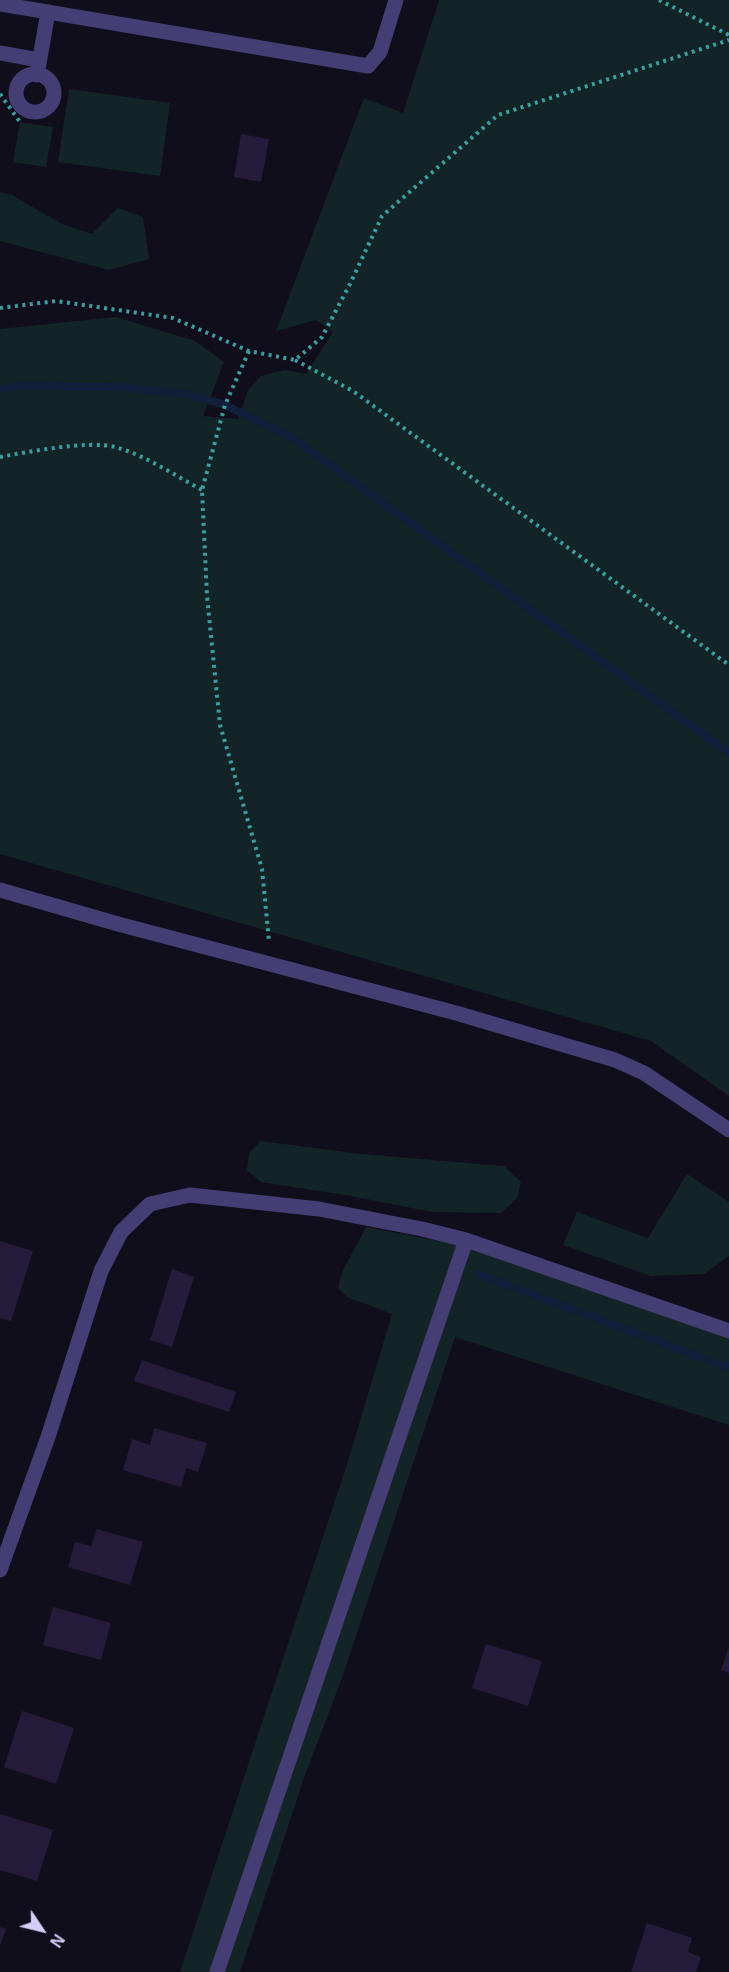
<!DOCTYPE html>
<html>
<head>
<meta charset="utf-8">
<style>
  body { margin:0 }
  #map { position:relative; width:729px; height:1972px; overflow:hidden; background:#110e1b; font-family:Helvetica,sans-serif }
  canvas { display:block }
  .north { position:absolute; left:12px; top:1900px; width:60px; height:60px; -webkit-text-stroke:4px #110e1b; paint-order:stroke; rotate:125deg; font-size:16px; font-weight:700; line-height:24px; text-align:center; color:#d6cef9 }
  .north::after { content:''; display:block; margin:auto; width:21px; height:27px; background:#d6cef9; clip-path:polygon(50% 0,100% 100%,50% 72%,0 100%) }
</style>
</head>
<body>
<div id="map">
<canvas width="729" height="1972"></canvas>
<div class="north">N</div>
</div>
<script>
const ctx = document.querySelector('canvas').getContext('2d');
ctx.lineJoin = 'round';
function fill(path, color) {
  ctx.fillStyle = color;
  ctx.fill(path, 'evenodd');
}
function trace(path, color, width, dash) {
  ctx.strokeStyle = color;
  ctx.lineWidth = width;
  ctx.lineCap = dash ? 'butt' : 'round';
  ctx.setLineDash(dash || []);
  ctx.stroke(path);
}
const green = new Path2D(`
  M439 0H729V1096L651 1041 0 854V329L116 317 195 341 224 362 203 416 238 419 248 390 261 376 285 370 306 374 333 332 316 320 276 331 364 98 403 113Z
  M69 89 170 103 160 176 58 162Z
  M20 122 53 127 46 167 13 162Z
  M0 192 12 195 62 224 92 234 118 208 143 217 149 259 109 270 0 241Z
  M261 1141 361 1154 504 1166 521 1182 517 1198 501 1213 432 1212 351 1196 261 1182 247 1170 249 1153Z
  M687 1174 729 1202V1256L704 1274 651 1276 563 1245 577 1212 648 1238Z
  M366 1227 444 1242 473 1250 729 1338V1425L455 1337 342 1678 304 1778 240 1972H180L348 1461 392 1314 347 1297 338 1288 343 1270Z`);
const stream = new Path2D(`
  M0 389 19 386 120 387 187 394 225 405 293 438 729 753
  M478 1274 729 1368`);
const building = new Path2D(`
  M241 134 269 139 261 182 234 177Z
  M0 1241 33 1251 11 1321 0 1318Z
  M172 1269 194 1277 172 1347 150 1340Z
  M142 1360 236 1392 229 1412 134 1381Z
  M154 1428 207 1443 198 1472 186 1468 181 1487 123 1470 132 1439 150 1445Z
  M97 1529 143 1542 130 1585 68 1567 75 1542 91 1546Z
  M53 1607 111 1623 101 1660 43 1645Z
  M486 1644 542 1661 528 1706 472 1688Z
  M729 1647V1673L721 1670Z
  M22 1711 74 1728 56 1784 4 1767Z
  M0 1814 53 1830 37 1881 0 1870Z
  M647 1923 692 1938 688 1952 701 1957 696 1972H631Z
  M0 1927 6 1929 0 1946Z`);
const path = new Path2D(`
  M659 0 729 35
  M0 94 20 122
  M0 308 56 301 173 318 249 351 295 360 322 337 350 284 382 216 498 115 729 40
  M249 351 225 405 202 490 207 596 220 725 262 869 269 941
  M295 360 353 391 729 665
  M0 457C27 452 89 440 115 447 145 455 174 475 202 490`);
const minor = new Path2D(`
  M0 4 368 66 380 52 396 0
  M0 53 39 60
  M16 93a19 19 0 1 1 38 0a19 19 0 1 1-38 0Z
  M37 75 48 12
  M0 890 118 924 456 1013 615 1060 644 1073 729 1130
  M0 1570 48 1437 101 1271 121 1232 150 1204 190 1195 319 1209 422 1229 466 1240 729 1331
  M217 1972 466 1240`);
fill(green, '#122425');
trace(stream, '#121f3b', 8);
fill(building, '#241c3a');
trace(path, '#3b9fa0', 4, [3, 4.5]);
trace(minor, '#443e75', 15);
</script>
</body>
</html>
